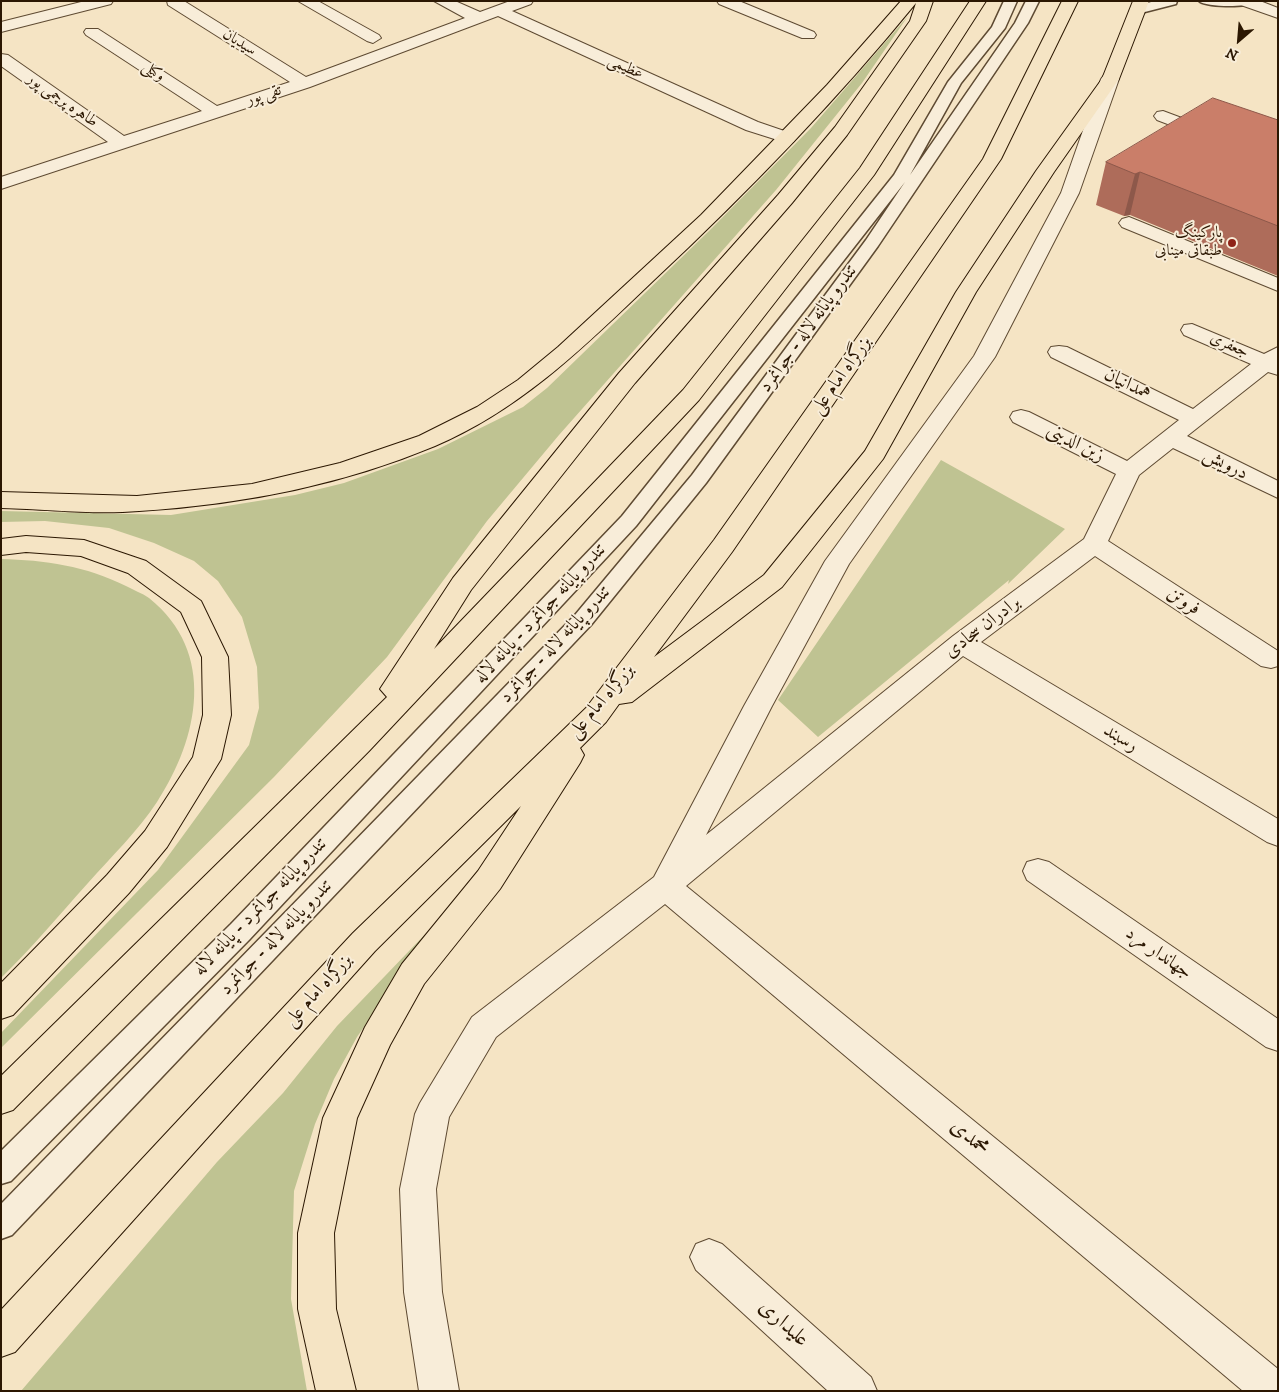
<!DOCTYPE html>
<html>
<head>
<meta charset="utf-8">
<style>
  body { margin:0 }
  #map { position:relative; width:1279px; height:1392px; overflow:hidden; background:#f5e4c4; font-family:"IM FELL DW Pica",serif }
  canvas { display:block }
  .frame { position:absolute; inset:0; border:2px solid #2b1702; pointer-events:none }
  .north { position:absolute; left:1214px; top:15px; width:50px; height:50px; -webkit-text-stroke:4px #f8edd9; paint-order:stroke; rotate:207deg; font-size:14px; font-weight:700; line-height:20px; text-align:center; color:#2b1702 }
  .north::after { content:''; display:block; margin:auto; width:18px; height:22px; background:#2b1702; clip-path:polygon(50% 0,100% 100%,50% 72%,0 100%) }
</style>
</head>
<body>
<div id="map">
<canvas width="1279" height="1392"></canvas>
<div class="frame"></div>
<div class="north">N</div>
</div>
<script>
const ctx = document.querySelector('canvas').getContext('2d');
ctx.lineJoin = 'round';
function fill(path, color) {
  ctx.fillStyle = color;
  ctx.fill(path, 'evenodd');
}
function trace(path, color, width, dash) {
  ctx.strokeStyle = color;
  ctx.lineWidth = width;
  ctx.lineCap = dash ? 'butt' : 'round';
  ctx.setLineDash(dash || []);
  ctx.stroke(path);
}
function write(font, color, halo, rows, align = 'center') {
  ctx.font = font + ' "IM FELL DW Pica",Amiri,serif';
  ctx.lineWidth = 4;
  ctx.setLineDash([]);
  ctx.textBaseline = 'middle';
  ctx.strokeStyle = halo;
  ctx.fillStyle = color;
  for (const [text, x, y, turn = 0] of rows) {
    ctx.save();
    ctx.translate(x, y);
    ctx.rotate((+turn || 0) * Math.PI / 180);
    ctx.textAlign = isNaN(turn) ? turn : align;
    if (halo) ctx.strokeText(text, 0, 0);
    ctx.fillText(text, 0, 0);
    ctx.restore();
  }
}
const green = new Path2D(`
  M908 16 862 83 776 190 559 435 487 521 387 657 274 777 1 1048V1033L158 870 249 745 259 708 257 667 242 617 218 581 194 561 154 543 109 528 45 521 1 522V511L171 515 295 495 344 483 438 449 523 407 547 388 710 230 811 128Z
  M941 460 1065 529 1008 584 1009 580 818 737 778 700Z
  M1 559C45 560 86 566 126 586 133 590 142 593 149 598 217 652 199 738 157 802 138 831 111 857 88 883 59 915 32 948 1 978Z
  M433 926 357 1037 334 1079 315 1124 294 1191 291 1299 307 1391H21L217 1162 283 1093 337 1026Z`);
const lane = new Path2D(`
  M1004 1H1017L1005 28 961 83 910 175 1015 23 1026 1H1039L1028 23 878 246 706 483 591 625 12 1235 1 1239V1204L575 615 692 475 866 240 905 182 636 526 249 940 11 1181 1 1184V1151L231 924 622 516 894 175 948 82 992 27Z
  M1155 1H1177L1176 4 1137 14 1131 10 1132 7Z
  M1199 1H1252V2C1247 8 1205 7 1199 1Z`);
const street = new Path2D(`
  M85 1H113L111 4 1 32V22Z
  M167 1H184L306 77 465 18 434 1H455L480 12 510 1H533L531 4 512 11 758 122 793 134 796 138 793 142 787 143 746 130 498 16 310 87 1 189V177L108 142 1 66V54L8 55 124 136 202 111 86 35 84 32 86 29H98L217 106 290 82 168 5Z
  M298 1H318L379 35 381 38 373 43 367 41Z
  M717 1H739L814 32 816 35 814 38H802L719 4Z
  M1236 1H1260L1278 8V18L1238 4Z
  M1110 74 1116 75 1119 79 1079 193 995 357 849 564 772 706 706 835 953 636 1084 539 1116 474 1013 422 1010 417 1013 412 1021 410 1029 412 1127 461 1179 420 1051 357 1048 352 1051 347 1059 346 1067 347 1193 409 1251 364 1184 335 1181 330 1184 325 1192 324 1264 354 1278 347V375L1268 372 1187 436 1278 481V498L1173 448 1139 475 1108 541 1278 651V666L1271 668 1261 666 1095 556 981 642 1278 819V846L1267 842 963 656 686 886 1278 1369V1391H1243L665 904 496 1037 449 1117 436 1189 442 1292 459 1391H419L404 1292 400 1189 415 1114 420 1103 472 1017 654 877 744 706 825 561 974 356 1061 193 1101 79 1104 75Z
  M1163 111 1278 154V166L1157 120 1154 116 1157 112Z
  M1129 217 1278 278V291L1122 227 1119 223 1122 219Z
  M1038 859 1049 862 1278 1019V1051L1266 1047 1027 880 1023 871 1027 862Z
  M709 1239 722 1244 871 1377 877 1391H828L696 1270 690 1257 696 1244Z`);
const highway = new Path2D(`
  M901 1H933L926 21 847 135 792 203 635 383 471 590 434 649 683 390 860 168 970 1H986L874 175 699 400 369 751 13 1110 1 1114V1076L387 697 380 689 453 578 619 373 778 195 835 127 910 21 916 3C836 101 747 193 654 280 587 344 522 409 435 446 342 485 239 505 139 511 94 515 47 509 1 508V492L137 496 252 484 340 463 419 436 477 407 518 380 558 347 701 215 827 85Z
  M1062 1H1078L1001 159 732 552 654 657 764 575 865 451 956 292 1036 171 1102 79 1133 1H1149L1119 79 1054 172 976 292 883 459 782 587 632 702 619 704 606 722 580 748 584 755 580 763 500 889 424 984 390 1045 357 1118 334 1233 336 1309 356 1391H316L298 1309V1233L323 1118 365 1027 402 964 478 871 521 806 375 951 15 1352 1 1357V1310L353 933 586 708 714 540 983 159Z
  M26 536 84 540 146 561 201 601 228 657 231 715 221 759 167 847 129 893 13 1015 1 1019V983L107 875 145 831 193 757 203 715 202 657 181 612 128 573 81 556 26 552 1 555V539Z`);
const wall = new Path2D(`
  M1278 120V276L1130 215 1124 216 1096 205 1106 162Z`);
const shadedWall = new Path2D(`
  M1140 172 1130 215 1124 216 1135 174Z`);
const building = new Path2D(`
  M1213 98 1278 120V226L1140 172 1135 174 1106 162Z`);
const markers = [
  [1232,243,5,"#8f2418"]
];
const farStreetnames = [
  ["سیدیان",239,43,32],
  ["عظیمی",625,68,24],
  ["وکیلی",153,72,33],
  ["تقی پور",264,96,-18],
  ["طاهره پرچمی پور",62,101,35],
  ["جعفری",1229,346,24]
];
const farPoinames = [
  ["پارکینگ",1222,234],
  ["طبقاتی مینابی",1222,252]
];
const streetNames = [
  ["تندرو پایانه لاله - جوانمرد",809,329,-54],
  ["بزرگراه امام علی",842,376,-55],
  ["همدانیان",1127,385,26],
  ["زین الدینی",1075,444,27],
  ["درویش",1225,465,27],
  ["فروتن",1183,602,33],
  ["تندرو پایانه جوانمرد - پایانه لاله",541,614,-47],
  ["برادران سجادی",983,628,-37],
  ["تندرو پایانه لاله - جوانمرد",556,645,-47],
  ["بزرگراه امام علی",602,702,-50],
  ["رسبند",1120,739,31],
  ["تندرو پایانه جوانمرد - پایانه لاله",261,907,-46],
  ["تندرو پایانه لاله - جوانمرد",277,938,-46],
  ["جهاندار مرد",1158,954,35],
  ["بزرگراه امام علی",319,991,-48]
];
const nearStreetnames = [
  ["محمدی",969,1138,40],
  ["علیداری",783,1324,42]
];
fill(green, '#bfc392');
trace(lane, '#5e4a32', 3);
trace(street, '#5e4a32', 2);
trace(highway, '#2b1702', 2);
fill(lane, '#f8edd9');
fill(street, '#f8edd9');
fill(highway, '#f5e4c4');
fill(wall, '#ae6c5a');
fill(shadedWall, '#8d584a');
fill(building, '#ca7e69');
trace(building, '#8d584a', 1);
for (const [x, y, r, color] of markers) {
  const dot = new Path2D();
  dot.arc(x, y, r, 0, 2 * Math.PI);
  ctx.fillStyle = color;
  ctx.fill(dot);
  trace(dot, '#f8edd9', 2);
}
write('16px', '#2b1702', '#f8edd9', farStreetnames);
write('16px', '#2b1702', '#f8edd9', farPoinames, 'right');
write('19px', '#2b1702', '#f8edd9', streetNames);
write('22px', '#2b1702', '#f8edd9', nearStreetnames);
</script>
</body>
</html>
